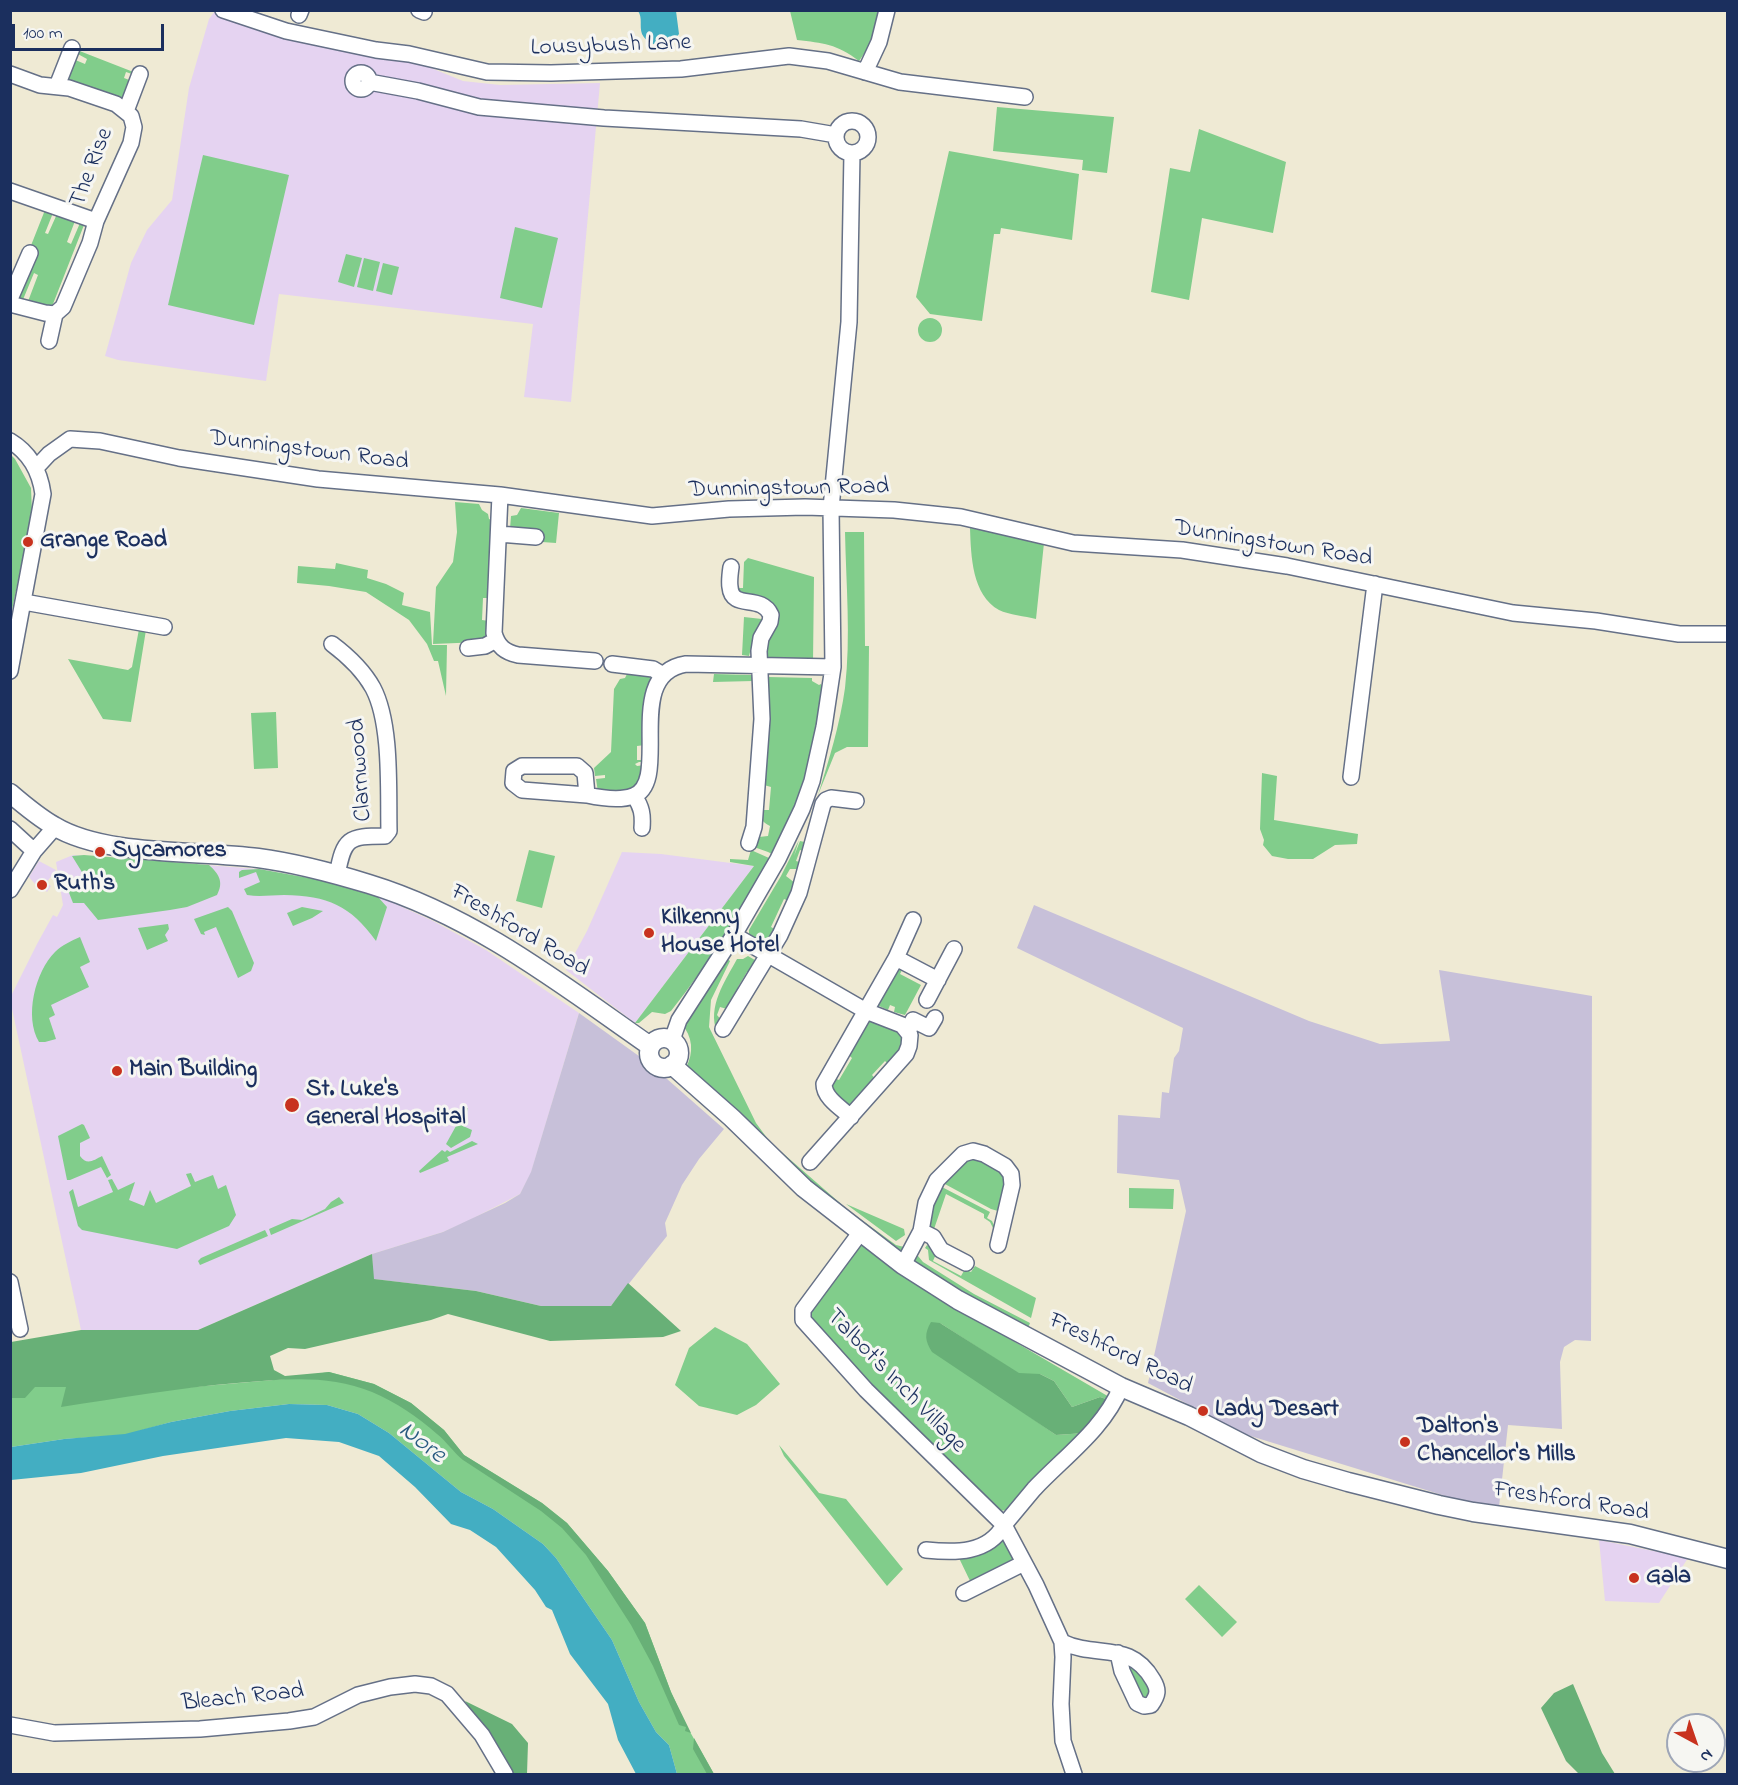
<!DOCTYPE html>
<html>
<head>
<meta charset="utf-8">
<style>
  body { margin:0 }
  #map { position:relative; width:1738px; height:1785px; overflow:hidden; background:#efead4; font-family:"Indie Flower",sans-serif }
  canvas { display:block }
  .frame { position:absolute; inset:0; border:12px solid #1b2f5e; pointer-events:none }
  .north { position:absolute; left:1666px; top:1713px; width:60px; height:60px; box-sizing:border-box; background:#f6f6f2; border:2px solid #9ea6b7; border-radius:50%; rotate:140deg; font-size:16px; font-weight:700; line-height:24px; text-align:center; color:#1b2f5e }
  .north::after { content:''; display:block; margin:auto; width:21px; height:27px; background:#c8321e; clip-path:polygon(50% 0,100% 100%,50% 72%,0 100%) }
  .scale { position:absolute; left:12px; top:24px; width:152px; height:27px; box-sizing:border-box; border:3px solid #1b2f5e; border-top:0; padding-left:8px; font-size:18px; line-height:21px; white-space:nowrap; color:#1b2f5e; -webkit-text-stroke:4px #f6f6f2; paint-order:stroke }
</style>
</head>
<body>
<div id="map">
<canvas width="1738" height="1785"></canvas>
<div class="frame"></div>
<div class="north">N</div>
<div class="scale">100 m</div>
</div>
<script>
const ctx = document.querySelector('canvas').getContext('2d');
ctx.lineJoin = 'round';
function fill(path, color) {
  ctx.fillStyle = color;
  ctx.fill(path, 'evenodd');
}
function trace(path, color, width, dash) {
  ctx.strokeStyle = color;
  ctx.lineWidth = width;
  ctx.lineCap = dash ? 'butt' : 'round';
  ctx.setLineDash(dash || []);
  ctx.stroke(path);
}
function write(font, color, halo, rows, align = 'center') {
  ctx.font = font + ' "Indie Flower",sans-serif';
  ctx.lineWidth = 6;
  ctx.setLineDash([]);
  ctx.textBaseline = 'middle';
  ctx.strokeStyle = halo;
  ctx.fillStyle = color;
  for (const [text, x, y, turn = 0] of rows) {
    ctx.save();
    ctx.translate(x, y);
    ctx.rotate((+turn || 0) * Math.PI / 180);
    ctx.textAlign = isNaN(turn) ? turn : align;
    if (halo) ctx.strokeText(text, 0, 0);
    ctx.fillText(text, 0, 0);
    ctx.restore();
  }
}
const built = new Path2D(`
  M215 11H222L409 59 463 81 500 85 600 83 571 402 524 397 533 324 279 294 266 381 118 360 105 356 131 263 147 230 172 200 189 88 209 19Z
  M622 852 661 854 754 866 635 1023 566 970 587 931Z
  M73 855 259 869 320 880 378 896 433 921 486 950 579 1013 531 1173 520 1194 466 1222 443 1232 372 1254 198 1330H81L11 1004V996L37 944 53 915 57 917 63 905 56 862Z
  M39 861 56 870 46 883 51 886 47 892 35 884 29 877Z
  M1599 1540 1688 1558 1659 1603 1605 1601Z`);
const industrial = new Path2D(`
  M1034 905 1309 1021 1380 1044 1450 1041 1439 970 1592 996 1591 1341 1575 1340 1564 1347 1560 1362 1562 1429 1508 1425 1499 1507 1465 1502 1244 1434 1148 1383 1186 1211 1179 1180 1117 1173 1118 1115 1160 1118 1162 1092 1169 1093 1174 1058 1179 1051 1183 1028 1017 948Z
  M579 1013 650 1064 724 1129 699 1159 682 1185 665 1223 667 1236 611 1306H541L476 1291 373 1279 372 1254 443 1232 505 1203 520 1194 531 1172Z`);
const green = new Path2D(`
  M790 11H879C877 31 871 45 859 61 837 44 823 43 797 40Z
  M77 50 136 73 135 75 126 72 124 78 132 81 123 104 66 80 73 59 85 64 87 59 76 53Z
  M997 107 1114 117 1107 173 1082 170 1083 160 993 151Z
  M1199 129 1286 162 1273 233 1202 218 1189 300 1151 292 1170 168 1190 172Z
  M949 151 1079 174 1072 240 1001 228 1000 234H994L982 321 930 314 916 297Z
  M203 155 289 175 254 325 168 305Z
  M45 210 53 213 45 233 48 234 57 214 75 221 67 242 71 244 80 223 84 225 53 304 48 308 27 304 38 275 34 273 22 302 17 301 30 248Z
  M515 227 558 238 542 308 500 298Z
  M346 254 362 258 354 287 338 282Z
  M364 258 380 262 373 291 357 287Z
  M383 263 399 267 392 295 376 291Z
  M918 330a12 12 0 1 1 24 0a12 12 0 1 1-24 0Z
  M11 455 15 459 31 488 32 512 11 615Z
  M455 502 479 504 482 510 488 514 489 519 494 521 491 598H483L482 620 489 621V634L481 642 433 644 436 587 453 562 457 532Z
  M521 508 559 513 556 543 542 542V533L510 529 511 516 517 515Z
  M970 528 1044 543 1036 619C1025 616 1009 615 999 610 972 595 971 556 970 528Z
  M845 532H864L865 646H869L868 747H847L835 753 818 795C829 760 840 724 845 688 851 637 846 584 845 532Z
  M748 558 814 577 813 662 768 659C759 648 771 629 775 617L744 598 735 588H743L744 562Z
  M336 563 368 570 367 578 386 584 404 593 402 605 430 612 432 645H447L446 696 438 661H434L427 644 409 620 366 592 329 586 297 583 298 566 335 569Z
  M744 617 762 619 756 630 749 656 742 655Z
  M139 629 146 630 131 722 103 719 68 659 128 670 132 667Z
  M629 670 652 677 653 680 645 745 637 746V760H645V762H639L635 764 637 766 645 765 644 776 632 793 598 792 596 779 605 778V775L595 776 594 768 611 752 614 689 620 679 625 678Z
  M714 674 751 675 753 681 713 682Z
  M768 677 812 678V681L819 685 821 684 822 686C817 718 813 751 803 782 795 807 783 831 772 854L768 852 792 800 768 852 754 847 759 837 768 836 770 826C762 822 760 819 761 810H769L771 787 764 785Z
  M276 712 278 768 254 769 251 713Z
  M1262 773 1277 776 1274 820 1358 834 1357 844 1335 845 1313 859H1288L1272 856 1263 845 1264 840 1260 829Z
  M799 840 794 856 800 841 809 843 806 852 800 850 796 861 803 863 798 869H790L786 876 795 883 791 902 784 899 771 927 778 931 767 947 749 936V930L781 876Z
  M529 850 555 856 542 908 516 901Z
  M751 850 769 858C740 910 709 964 671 1011L665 1014 652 1012 639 1023H635L754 866 730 862V859L748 860Z
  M84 855 209 865C219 874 224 882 217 895L187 907 170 910 98 920 84 903H73L66 885 70 878 73 883 85 877 72 856Z
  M259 869 320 880 378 897 387 907 376 941C350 905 328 896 284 895 271 895 260 897 247 895L244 889 260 882 256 872 239 878V872L242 870Z
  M228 907 232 911 254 963 251 971 238 978 216 927 204 932 205 935 201 934 194 919Z
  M302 907 323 911 312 918 293 926 287 913Z
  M168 924 169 929 165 935 168 941 147 950 138 928Z
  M80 937 90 962 80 967 89 987 51 1005 55 1015 49 1018 56 1039 45 1042H39C24 1017 35 972 55 952 62 945 71 941 80 937Z
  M748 956 760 963 754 975 747 972 738 987 744 991 727 1009 720 1007 717 1015 723 1022 717 1032C707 1007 725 981 737 959H743Z
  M726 958 730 961 711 1000 709 1027 756 1123 770 1142 848 1210 896 1245 904 1247 907 1245 904 1251 900 1252 840 1211 686 1068C694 1052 693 1037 681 1023Z
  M903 968 900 974 921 985 905 1015 894 1012 895 1007 890 1005 888 1010 877 1005 897 969Z
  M868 1019 900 1030 905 1041 890 1066 885 1061 872 1075 877 1081 849 1107 830 1091 832 1077 839 1080 852 1058 845 1052Z
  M466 1108H468L463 1126 472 1130 470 1137 451 1148 446 1144Z
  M82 1124 84 1125 90 1138 80 1143V1156C87 1166 94 1160 102 1156L111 1175 107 1178 101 1167 70 1180H67L58 1136Z
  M472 1141 478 1144 447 1157 449 1161 420 1173 419 1171 442 1150 445 1152 447 1150 450 1152Z
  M973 1156 1007 1175 998 1211 991 1209 943 1183 962 1162Z
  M191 1173 195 1182 213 1175 218 1189 226 1185 236 1215 229 1226 177 1249 82 1230 78 1226 69 1192 73 1189 78 1207 113 1192 108 1180 112 1179 118 1190 135 1182 129 1200 144 1206 150 1190 156 1203 191 1186 186 1174Z
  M940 1186 990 1212 987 1218 992 1221 996 1230H994L990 1222 984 1218V1214L946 1194 933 1232 929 1227 931 1204Z
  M1129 1188 1174 1189 1173 1209 1129 1208Z
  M339 1197 344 1203 271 1235 269 1229 292 1219 302 1220 325 1209 331 1202Z
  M846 1204 904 1229 905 1235 896 1241Z
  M265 1230 268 1236 200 1265 198 1261 201 1258Z
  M862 1241 907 1279 1111 1398 1109 1400 1100 1397 1072 1407 1054 1381 1040 1374H1019L940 1323 1000 1396 1056 1435 1085 1433 1008 1510 999 1511 927 1438 924 1439 921 1436 920 1431 868 1381H863L812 1325 809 1309Z
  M927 1245 933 1249 936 1254 933 1261 961 1276 965 1269 971 1272 975 1266 1036 1298 1031 1318 929 1260 928 1250 925 1248Z
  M918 1251V1256L923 1262 974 1294 1030 1323 1027 1331 915 1264 914 1259Z
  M715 1327 747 1344 780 1384 756 1405 737 1415 699 1406 675 1385 689 1348Z
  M11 1342 181 1388 285 1379 329 1372 374 1384 411 1403 444 1430 464 1455 542 1503 567 1523 608 1571 645 1623 671 1692 685 1723 714 1774H677L669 1745 656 1732 639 1702 612 1640 556 1558 543 1544 493 1509 461 1492 389 1433 358 1414 327 1405 289 1404 230 1411 171 1422 125 1435 64 1439 11 1447Z
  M779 1445 819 1493 846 1499 903 1569 887 1586 784 1456Z
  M1002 1535 1019 1561 972 1585 958 1556Z
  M1199 1585 1237 1622 1222 1637 1185 1599Z
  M1122 1659 1132 1661 1154 1695 1143 1702Z`);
const forest = new Path2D(`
  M372 1254 374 1279 476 1291 541 1306H611L628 1283 681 1331 663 1337 550 1341 448 1314 431 1320 305 1349 288 1348 270 1356 274 1370 285 1376 329 1372 374 1384 411 1403 444 1430 464 1455 542 1503 567 1523 608 1571 645 1623 671 1692 691 1733 685 1731 686 1727 679 1725 653 1666 631 1625 586 1555 562 1528 541 1511 463 1460C453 1452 447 1442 437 1434 418 1417 396 1402 372 1392 329 1374 283 1379 237 1383 178 1388 120 1398 61 1407L66 1387H35L25 1398H11V1342L81 1330H198Z
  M931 1322 940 1323 1019 1373 1040 1374 1054 1381 1072 1407 1100 1397 1109 1400 1085 1433 1056 1435 932 1352C925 1341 924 1334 931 1322Z
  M1573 1684 1602 1753 1615 1774H1579L1566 1761 1541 1708 1554 1693Z
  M465 1701 512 1724 528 1743 527 1774H511Z
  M694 1738 714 1774H707L693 1749Z`);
const water = new Path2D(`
  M638 11H676L679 34C670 46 650 50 642 34 639 26 643 18 638 11Z
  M289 1404 327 1405 358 1414 389 1433 461 1492 493 1509 543 1544 556 1558 612 1640 639 1702 656 1732 669 1745 677 1774H636L618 1740 608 1704 570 1654 552 1610 546 1607 535 1590 496 1547 470 1530 451 1524 415 1487 379 1456 339 1442 286 1438 163 1456 81 1473 11 1480V1447L64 1439 125 1434 171 1422 230 1411Z`);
const minor = new Path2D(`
  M223 10 286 31 376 50 409 54 487 72 551 73 681 69 789 56 828 61 900 82 1025 97
  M419 10 424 12
  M299 15 301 10
  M865 72 879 42 887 10
  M353 81a8 8 0 1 1 16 0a8 8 0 1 1-16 0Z
  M10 74 40 85 69 88 116 104 131 116 134 127 131 143 96 221 90 243 63 307 55 314 49 341
  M369 82 418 91 479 107 604 118 801 129 836 135
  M57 86 72 48
  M126 111 140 74
  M836 137a16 16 0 1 1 32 0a16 16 0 1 1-32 0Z
  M10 191 96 221
  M10 299 30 253
  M10 304 45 313 55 314
  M10 441C30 453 40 472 43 494L10 671
  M36 468 49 454 70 439 100 441 179 458 318 479 500 495 652 516 729 509 805 507 894 510 961 517 1073 543 1182 550 1287 566 1513 613 1596 621 1679 634H1728
  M500 495 494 633C498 647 505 652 518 655L595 661
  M499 534 536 537
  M731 567C730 574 729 581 730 587 732 611 761 593 771 615L770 622 761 638 759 651 762 719 754 827 749 843
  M24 602 164 627
  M332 644C348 656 363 670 373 688 392 724 388 791 389 831L385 836C348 836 344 838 337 875
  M468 648 485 646 496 640
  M612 664 653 669 663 675
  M1351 777 1375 584
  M587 795 522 790 513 783 514 771 522 766H577L585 773 587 795C601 798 620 801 633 796 673 782 621 674 686 664L833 667
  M634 796C642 807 643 815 642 828
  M10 829 34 851
  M10 890 34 851 55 827
  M734 935 866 1011 902 1025 910 1035 909 1046 906 1054 810 1162
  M896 958 938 980
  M927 1000 954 949
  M723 1029 780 935 799 893 823 804 826 800 831 798 856 801
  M908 1032 913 1020 929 1028 935 1018
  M672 1040 679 1020 734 935 778 859 802 809 812 781 824 727 833 667 831 508 849 322 852 153
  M851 1117C841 1108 824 1098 824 1084L896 958 913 920
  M921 1231 933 1237 941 1250 966 1263
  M860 1233 803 1310V1320L866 1390 1004 1525C1014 1513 1024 1501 1034 1489 1064 1457 1104 1429 1121 1387
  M903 1265 921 1231 926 1203 937 1180 963 1154 973 1151 984 1154 1005 1166 1011 1174 1012 1185 998 1245
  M10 1282 20 1329
  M926 1550C955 1553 988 1554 1004 1525L1036 1585 1062 1642 1063 1657 1061 1704 1063 1741 1074 1774
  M964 1593 1024 1563
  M1062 1642C1097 1659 1130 1640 1153 1680 1159 1690 1158 1695 1151 1705L1144 1706 1137 1703 1122 1671 1118 1653
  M10 1725 54 1733 200 1729 289 1721 314 1717 358 1695 390 1687 415 1684 431 1686 447 1694 482 1735 505 1774`);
const major = new Path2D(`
  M10 793C24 805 38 817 54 826 105 857 199 850 258 858 296 863 333 873 369 884 474 916 561 984 650 1046
  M649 1053a15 15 0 1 1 30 0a15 15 0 1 1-30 0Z
  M672 1065 732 1118 804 1188 903 1265 958 1300 1121 1387 1189 1416 1261 1453 1303 1469 1348 1482 1439 1505 1473 1512 1630 1534 1728 1559`);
const markers = [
  [28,542,6,"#c8321e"],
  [100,852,6,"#c8321e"],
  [42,885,6,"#c8321e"],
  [649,933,6,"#c8321e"],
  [117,1071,6,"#c8321e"],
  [292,1105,8,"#c8321e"],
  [1203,1411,6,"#c8321e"],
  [1405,1442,6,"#c8321e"],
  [1634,1578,6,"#c8321e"]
];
const streetNames = [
  ["Lousybush Lane",611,47,-2],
  ["The Rise",93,168,-69],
  ["Dunningstown Road",309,452,7],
  ["Dunningstown Road",789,490,-1],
  ["Dunningstown Road",1273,545,9],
  ["Clarnwood",362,770,-94],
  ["Freshford Road",519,932,31],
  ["Freshford Road",1120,1355,26],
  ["Talbot's Inch Village",895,1382,46],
  ["Freshford Road",1571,1503,9],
  ["Bleach Road",243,1699,-6]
];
const poiNames = [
  ["Grange Road",40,542],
  ["Sycamores",112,852],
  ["Ruth's",54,885],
  ["Kilkenny",661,919],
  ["House Hotel",661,947],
  ["Main Building",129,1071],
  ["St. Luke's",306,1091],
  ["General Hospital",306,1119],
  ["Lady Desart",1215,1411],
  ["Dalton's",1417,1428],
  ["Chancellor's Mills",1417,1456],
  ["Gala",1646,1578]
];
const waterNames = [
  ["Nore",421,1444,38]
];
fill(built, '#e5d3f1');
fill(industrial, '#c7c0d9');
fill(green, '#81cd8b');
fill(forest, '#68b077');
fill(water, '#43aec2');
trace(minor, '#657087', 18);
trace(major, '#657087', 21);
trace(minor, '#fff', 15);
trace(major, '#fff', 18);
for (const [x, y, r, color] of markers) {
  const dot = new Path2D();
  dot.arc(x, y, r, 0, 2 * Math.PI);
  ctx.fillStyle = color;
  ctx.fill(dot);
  trace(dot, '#f6f6f2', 2);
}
write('24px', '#1b2f5e', '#f6f6f2', streetNames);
write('bold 24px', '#1b2f5e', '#f6f6f2', poiNames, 'left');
write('italic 26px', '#295b81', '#f6f6f2', waterNames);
</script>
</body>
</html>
